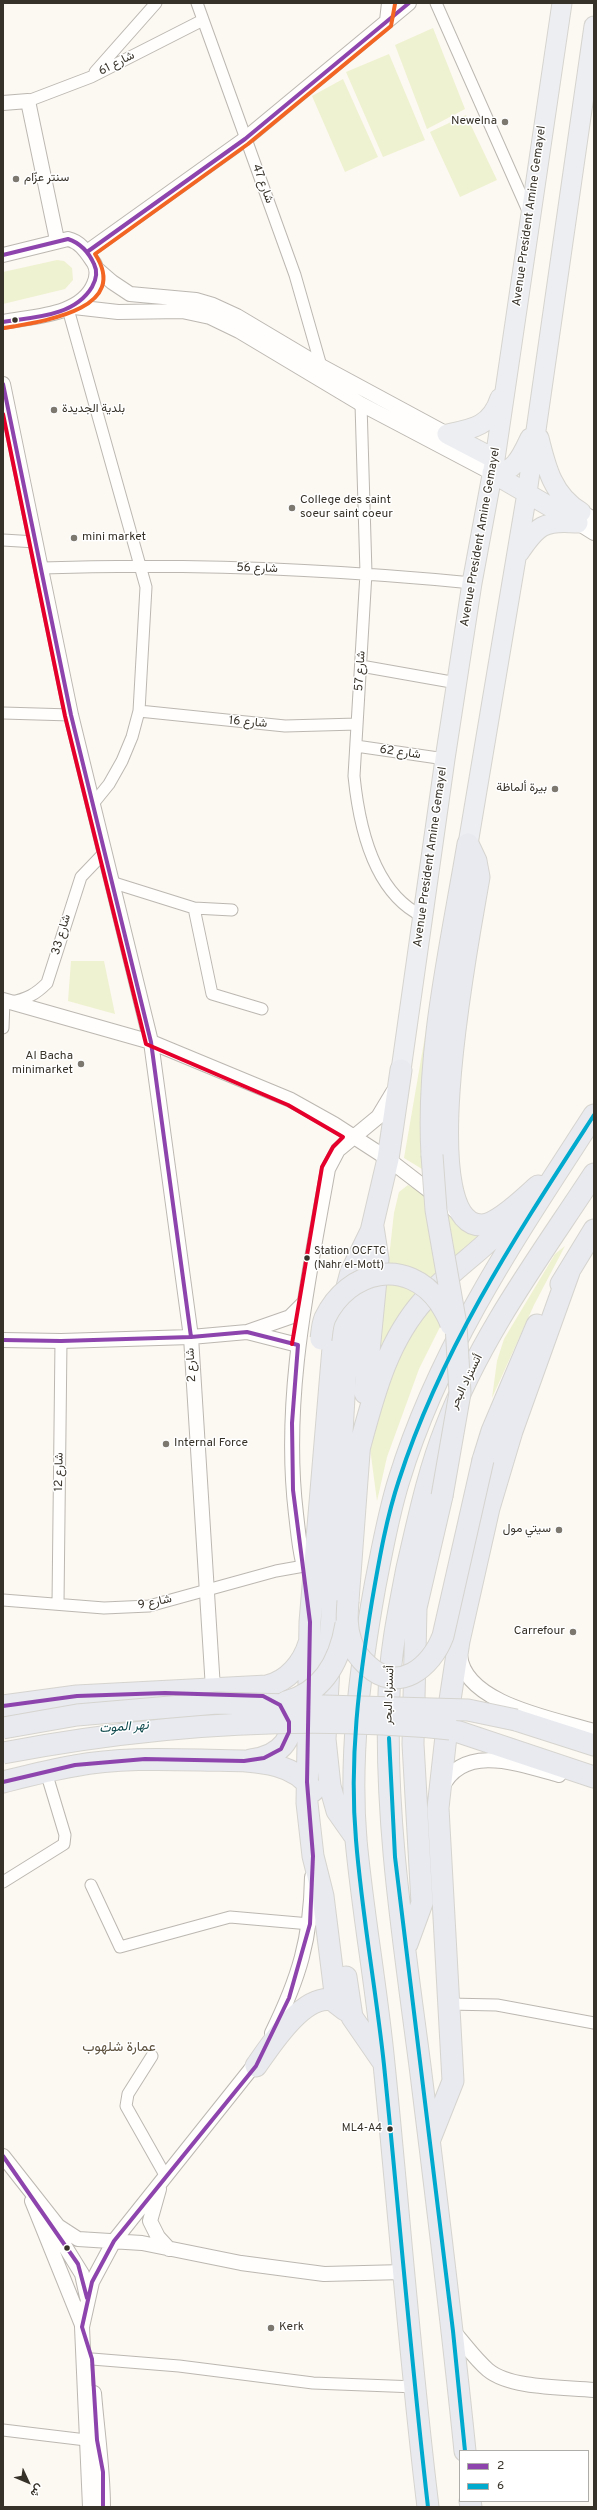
<!DOCTYPE html>
<html>
<head>
<meta charset="utf-8">
<style>
  body { margin:0 }
  #map { position:relative; width:597px; height:2510px; overflow:hidden; background:#fcf8f2; font-family:Overpass,Vazirmatn,sans-serif }
  canvas { display:block }
  .frame { position:absolute; inset:0; border:4px solid #373229; pointer-events:none }
  .legend { position:absolute; left:459px; top:2450px; width:130px; height:52px; box-sizing:border-box; background:#fff; border:1px solid #afada9; margin:0; padding:5px 7px; list-style:none; font-size:12px; color:#373229 }
  .legend li { display:flex; align-items:center; gap:8px; height:20px }
  .legend b { width:20px; border:1px solid #afada9 }
  .north { position:absolute; left:8px; top:2462px; width:40px; height:40px; -webkit-text-stroke:3px #fff; paint-order:stroke; rotate:134deg; font-size:11px; font-weight:700; line-height:16px; text-align:center; color:#373229 }
  .north::after { content:''; display:block; margin:auto; width:14px; height:18px; background:#373229; clip-path:polygon(50% 0,100% 100%,50% 72%,0 100%) }
</style>
</head>
<body>
<div id="map">
<canvas width="597" height="2510"></canvas>
<div class="frame"></div>
<ul class="legend">
<li><b style="height:5px;background:#8e44ad"></b>2</li>
<li><b style="height:5px;background:#00a9ce"></b>6</li>
</ul>
<div class="north">ش</div>
</div>
<script>
const ctx = document.querySelector('canvas').getContext('2d');
ctx.lineJoin = 'round';
function fill(path, color) {
  ctx.fillStyle = color;
  ctx.fill(path, 'evenodd');
}
function trace(path, color, width, dash) {
  ctx.strokeStyle = color;
  ctx.lineWidth = width;
  ctx.lineCap = dash ? 'butt' : 'round';
  ctx.setLineDash(dash || []);
  ctx.stroke(path);
}
function write(font, color, halo, rows, align = 'center') {
  ctx.font = font + ' Overpass,Vazirmatn,sans-serif';
  ctx.lineWidth = 3;
  ctx.setLineDash([]);
  ctx.textBaseline = 'middle';
  ctx.strokeStyle = halo;
  ctx.fillStyle = color;
  for (const [text, x, y, turn = 0] of rows) {
    ctx.save();
    ctx.translate(x, y);
    ctx.rotate((+turn || 0) * Math.PI / 180);
    ctx.textAlign = isNaN(turn) ? turn : align;
    if (halo) ctx.strokeText(text, 0, 0);
    ctx.fillText(text, 0, 0);
    ctx.restore();
  }
}
const green = new Path2D(`
  M433 28 465 109 427 129 395 45Z
  M389 54 425 140 383 157 346 72Z
  M343 79 378 157 345 172 312 96Z
  M466 115 497 180 460 197 430 132Z
  M57 260 64 261 72 268 73 280 65 289 3 304V272Z
  M71 961H104L115 1014 68 1001Z
  M429 1013 427 1172 404 1158Z
  M408 1185 486 1231 377 1365 394 1213 399 1192Z
  M565 1246 534 1305 492 1398 497 1361 504 1339 555 1254Z
  M431 1302 443 1321 419 1369 387 1457 377 1501 370 1448 391 1364Z`);
const minor = new Path2D(`
  M197 3 295 275 321 366
  M436 3 529 213
  M95 72 156 3
  M28 101 91 77 203 20
  M68 309 146 587 139 711 132 737 122 761 109 784 92 805
  M361 404 366 573 354 776C359 826 373 892 422 916
  M3 540 36 542
  M42 568C186 563 329 569 472 583
  M361 666 457 683
  M139 711 285 726 357 724
  M3 713 71 715
  M356 746 445 759
  M111 882 194 908 232 910
  M194 908 212 994 262 1009
  M11 1002C27 999 36 994 47 983L81 877 103 854
  M3 1028 4 1000
  M3 1600 104 1608 149 1606 276 1571 304 1566
  M58 1603 61 1341
  M3 1882 64 1844 65 1835 46 1772
  M91 1885 120 1947 230 1917 310 1924
  M448 2004 497 2005 594 2023
  M152 2056 128 2094 126 2106 165 2175
  M92 2359 179 2366 313 2383 416 2387
  M3 2430 86 2440`);
const tertiary = new Path2D(`
  M387 21 389 3
  M3 103 28 101 57 240
  M87 252 245 139 409 3
  M3 255 68 239C81 242 87 253 94 263 98 270 97 277 94 284 81 316 33 316 3 322
  M97 269 112 282 130 294 196 300 213 305 237 316 321 366 447 434
  M74 307 118 312 182 311 210 317 239 331 361 404 492 473
  M3 384 71 715 151 1042 191 1337 213 1689
  M581 512 594 519
  M578 523 594 533
  M3 1000 151 1042 291 1100 334 1124 388 1159 462 1216
  M247 1332 298 1345
  M3 1340 61 1341 191 1337 247 1332 290 1317 305 1302
  M303 1562C299 1546 298 1530 296 1514 282 1398 308 1282 328 1169L338 1150 378 1117 393 1092
  M460 1655C464 1704 555 1719 594 1731
  M442 1788C463 1742 522 1765 559 1775
  M272 2033C299 1978 311 1939 312 1877
  M3 2156 58 2226 78 2239 142 2243 241 2263 324 2274 404 2272
  M159 2189 150 2221 158 2237 169 2249
  M32 2201 82 2325
  M53 2227 82 2274 87 2297
  M453 2331C464 2343 475 2359 488 2370 511 2389 565 2387 594 2390
  M94 2393C97 2431 103 2469 103 2507
  M90 2507 82 2327 92 2282 114 2241 259 2059`);
const trunk = new Path2D(`
  M447 434C473 429 491 426 500 398
  M447 434 495 459
  M539 438C546 467 553 496 581 512
  M492 473 578 523
  M492 473C514 475 522 455 530 438
  M519 553C537 526 544 520 576 523
  M468 844 527 493 594 26
  M401 1070 445 759 472 583 495 459 562 3`);
const motorway = new Path2D(`
  M468 844 476 861 479 877C472 921 410 1226 482 1225 499 1224 525 1197 538 1186
  M432 1155C426 1051 451 946 468 844
  M369 1240 388 1159 401 1070
  M561 1284 594 1230
  M365 1393 378 1259 373 1227
  M358 1453C373 1398 386 1342 425 1299 452 1269 486 1248 512 1218
  M483 1460 492 1431 537 1325
  M348 1601 360 1440
  M3 1706 77 1696 267 1686C288 1681 303 1663 309 1643
  M516 1720 594 1745
  M450 1729 594 1777
  M251 1760C280 1756 302 1736 282 1707
  M3 1782C27 1776 50 1770 74 1766 116 1758 159 1759 201 1760 226 1761 252 1759 277 1766 292 1770 304 1777 313 1791
  M356 1838 337 1811 330 1786 325 1739 345 1379 357 1292
  M407 1944 422 1903 413 1744 416 1608 442 1496
  M346 1977 352 2017 383 2062
  M336 2001 323 1896 313 1856 307 1803 310 1622 334 1336 351 1272 373 1227
  M256 2066C271 2045 303 1994 332 2000L345 2010
  M430 2139 453 2081 438 1808 450 1700 459 1641 489 1508 512 1431 569 1272
  M465 2451C452 2322 436 2194 420 2066 404 1943 384 1818 389 1694 390 1652 399 1610 407 1568 418 1521 428 1472 446 1427 481 1335 541 1255 594 1174
  M470 2501 471 2507
  M428 2507C410 2360 399 2212 384 2064 377 1990 363 1915 356 1840 349 1756 360 1669 375 1586 382 1551 388 1515 399 1480 440 1346 519 1231 594 1115`);
const motorwayBridge = new Path2D(`
  M432 1155 436 1210 456 1325 460 1393 442 1496
  M321 1339C322 1333 322 1325 325 1318 348 1270 407 1256 440 1303 444 1310 449 1317 451 1325
  M348 1601C347 1615 346 1627 351 1641 354 1651 360 1659 368 1666 398 1694 431 1668 443 1636L483 1460
  M286 1702C324 1692 340 1660 346 1624
  M3 1728 77 1715 217 1703 468 1710 516 1720
  M3 1753C150 1725 301 1714 450 1729`);
const bus1 = new Path2D(`
  M87 252 245 139 409 3
  M3 255 68 239C80 243 89 253 94 264 98 272 96 280 92 287 74 317 33 317 3 322
  M3 384 71 715 151 1042 191 1337
  M3 1340 61 1341 191 1337 247 1332 298 1345 292 1423 293 1490 310 1622 307 1782 313 1856 310 1924 289 1998 256 2066 114 2241 92 2282 82 2327 92 2359 97 2440 103 2472V2507
  M3 1706 77 1696 165 1693 263 1696 280 1705 289 1722V1732L281 1749 264 1758 244 1761 145 1759 75 1765 3 1782
  M3 2156 78 2264 87 2298`);
const bus2 = new Path2D(`
  M389 1738 395 1857 453 2331 465 2451
  M428 2507C411 2360 399 2212 384 2065 376 1990 362 1915 356 1840 349 1760 359 1680 372 1601 379 1561 386 1519 399 1480 442 1347 519 1231 594 1115`);
const bus3 = new Path2D(`
  M3 414 65 716 146 1044 288 1105 343 1137 333 1147 322 1167 292 1344`);
const bus4 = new Path2D(`
  M4 328C38 322 132 311 95 254L248 144 391 26 395 4`);
const markers = [
  [505,122,4,"#7c776f"],
  [16,179,4,"#7c776f"],
  [15,320,3.5,"#373229"],
  [54,410,4,"#7c776f"],
  [292,508,4,"#7c776f"],
  [74,538,4,"#7c776f"],
  [555,789,4,"#7c776f"],
  [81,1064,4,"#7c776f"],
  [307,1258,3.5,"#373229"],
  [166,1444,4,"#7c776f"],
  [559,1530,4,"#7c776f"],
  [573,1632,4,"#7c776f"],
  [390,2129,3.5,"#373229"],
  [67,2248,3.5,"#373229"],
  [271,2328,4,"#7c776f"]
];
const busNames = [
  ["Station OCFTC",314,1252],
  ["(Nahr el-Mott)",314,1266],
  ["ML4-A4",382,2129,"right"]
];
const streetNames = [
  ["شارع 61",117,64,-27],
  ["شارع 47",262,184,70],
  ["Avenue President Amine Gemayel",530,216,-82],
  ["Avenue President Amine Gemayel",481,537,-80],
  ["شارع 56",257,569,2],
  ["شارع 57",361,671,-86],
  ["شارع 16",248,723,5],
  ["شارع 62",400,753,8],
  ["Avenue President Amine Gemayel",431,857,-82],
  ["شارع 33",62,935,-74],
  ["شارع 2",192,1365,-93],
  ["أتستراد البحر",467,1382,-64],
  ["شارع 12",60,1472,-89],
  ["شارع 9",155,1603,-12],
  ["أتستراد البحر",390,1695,-88]
];
const poiNames = [
  ["Newelna",497,122,"right"],
  ["سنتر عزّام",24,179],
  ["بلدية الجديدة",62,410],
  ["College des saint",300,501],
  ["soeur saint coeur",300,515],
  ["mini market",82,538],
  ["بيرة ألماظة",547,789,"right"],
  ["Al Bacha",73,1057,"right"],
  ["minimarket",73,1071,"right"],
  ["Internal Force",174,1444],
  ["سيتي مول",551,1530,"right"],
  ["Carrefour",565,1632,"right"],
  ["Kerk",279,2328]
];
const waterNames = [
  ["نهر الموت",124,1728,-4]
];
const quarterNames = [
  ["عمارة شلهوب",119,2048]
];
fill(green, '#eff2d0');
trace(minor, '#bcb8b1', 13);
trace(tertiary, '#bcb8b1', 16);
trace(trunk, '#d6d4cf', 21);
trace(motorway, '#d6d4cf', 23);
trace(minor, '#fffefd', 11);
trace(tertiary, '#fffefd', 14);
trace(trunk, '#edeef2', 19);
trace(motorway, '#e8eaf0', 21);
trace(motorwayBridge, '#d6d4cf', 23, []);
trace(motorwayBridge, '#e8eaf0', 21);
trace(bus1, '#8e44ad', 4);
trace(bus2, '#00a9ce', 4);
trace(bus3, '#e4002b', 4);
trace(bus4, '#f26522', 4);
for (const [x, y, r, color] of markers) {
  const dot = new Path2D();
  dot.arc(x, y, r, 0, 2 * Math.PI);
  ctx.fillStyle = color;
  ctx.fill(dot);
  trace(dot, '#fff', 1.5);
}
write('11px', '#373229', '#fff', busNames, 'left');
write('12px', '#373229', '#fff', streetNames);
write('12px', '#373229', '#fff', poiNames, 'left');
write('italic 13px', '#0c484b', '#fff', waterNames);
write('14px', '#5e523e', '#fff', quarterNames);
</script>
</body>
</html>
